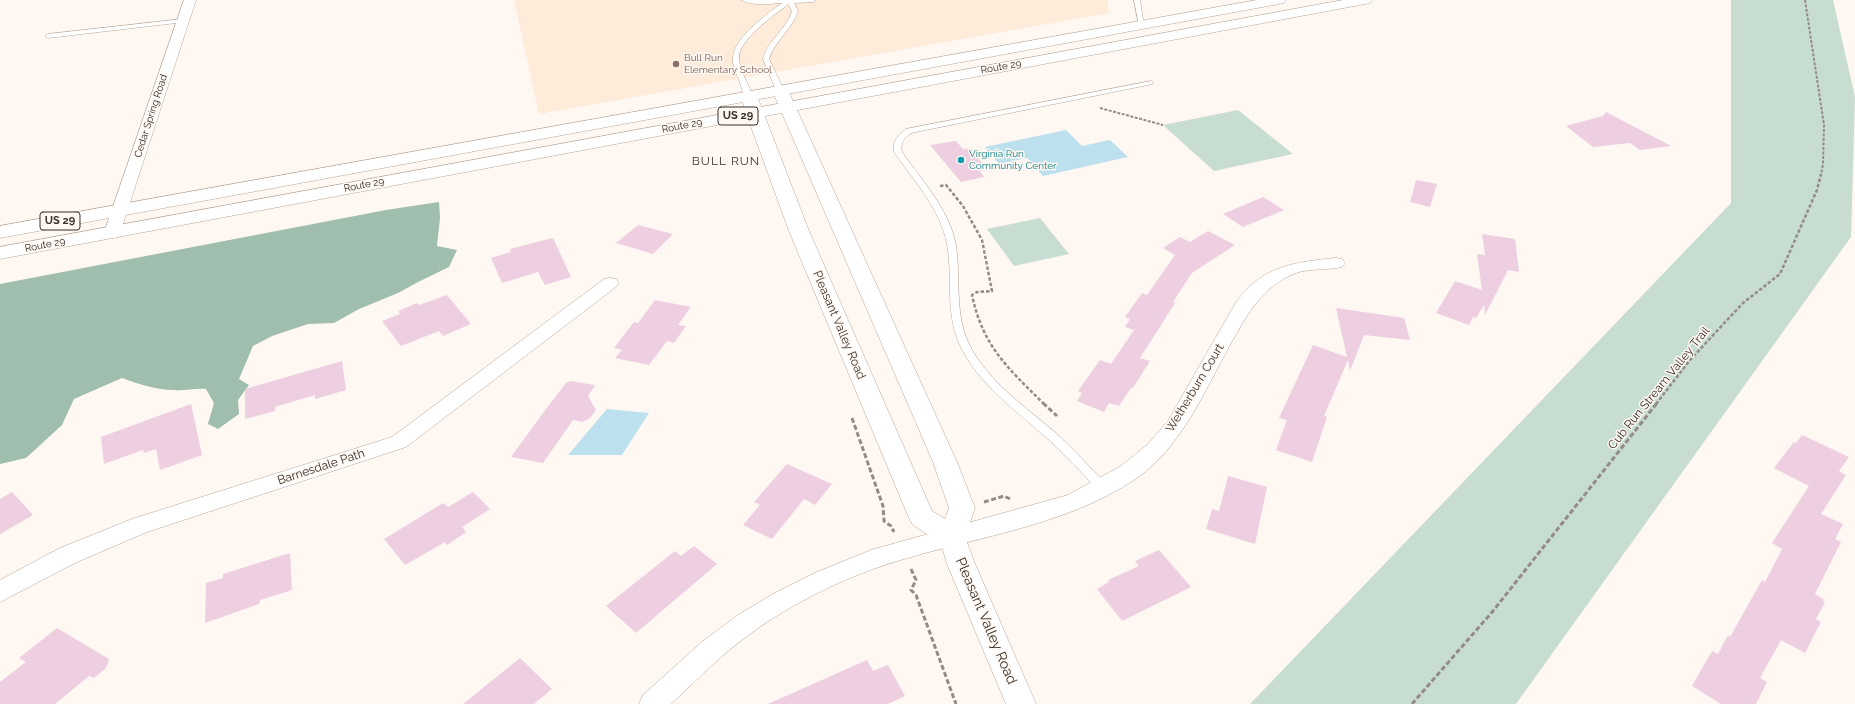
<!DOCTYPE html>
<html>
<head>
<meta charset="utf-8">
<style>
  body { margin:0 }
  canvas { display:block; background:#fff7f1 }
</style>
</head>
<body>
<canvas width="1855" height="704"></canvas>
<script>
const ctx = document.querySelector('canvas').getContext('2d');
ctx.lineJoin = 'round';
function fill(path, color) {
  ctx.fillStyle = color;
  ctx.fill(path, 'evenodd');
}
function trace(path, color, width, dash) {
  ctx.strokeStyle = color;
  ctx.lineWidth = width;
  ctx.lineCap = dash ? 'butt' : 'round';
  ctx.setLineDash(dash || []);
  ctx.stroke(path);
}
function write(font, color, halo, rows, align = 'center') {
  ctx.font = font + ' Raleway,sans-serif';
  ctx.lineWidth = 3;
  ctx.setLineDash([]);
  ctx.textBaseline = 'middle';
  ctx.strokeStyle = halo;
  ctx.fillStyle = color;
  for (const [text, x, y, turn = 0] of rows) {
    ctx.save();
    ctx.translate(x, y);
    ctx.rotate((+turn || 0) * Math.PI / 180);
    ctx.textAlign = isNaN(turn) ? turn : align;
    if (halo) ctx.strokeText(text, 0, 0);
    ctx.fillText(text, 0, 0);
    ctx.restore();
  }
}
const education = new Path2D(`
  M514 0H1107L1109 13 539 114Z`);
const green = new Path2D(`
  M1731 0H1833L1855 97 1851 237 1516 704H1250L1731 203Z
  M1238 110 1293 154 1214 171 1163 125Z
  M1040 218 1069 254 1014 266 987 229Z`);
const forest = new Path2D(`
  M439 202 440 218 437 246 457 250 449 267 418 282 398 293 359 309 334 323 308 324 272 336 253 346 239 379 249 385 238 400 239 414 218 429 208 424 214 403 206 389C195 388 185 391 174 390 156 390 139 384 122 378L74 399 62 425 26 458 0 464V284L386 210Z`);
const water = new Path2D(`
  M1066 130 1082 146 1110 140 1128 157 1043 176 1027 158 999 164 985 147Z
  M607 409 649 413 622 455H568Z`);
const building = new Path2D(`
  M1606 112 1671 146 1640 150 1630 143 1593 147 1566 126 1603 116Z
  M956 141 963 149 970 148 988 170 980 171 984 177 961 182 930 145Z
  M1416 180 1437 184 1430 207 1410 202Z
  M1263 197 1284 210 1243 227 1223 214Z
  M638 225 673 234 653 254 616 243Z
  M1208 231 1235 245 1192 273 1173 302 1175 303 1140 358 1150 361 1133 388H1131L1119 406 1109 403 1104 412 1077 401 1082 393 1078 391 1100 360 1111 364 1134 330 1125 327 1130 319 1125 317 1142 293 1147 295 1175 255 1163 248 1180 237 1190 242Z
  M1482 234 1515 239 1519 272 1508 270 1485 315 1484 305 1476 318 1473 317 1469 325 1436 313 1455 281 1482 290 1477 254 1485 255Z
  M553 238 571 277 545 285 538 272 502 283 491 258 511 252 510 249Z
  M447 295 471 324 443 336 439 331 401 346 382 321 400 314 398 311 417 303 419 305Z
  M655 300 691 307 678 325 686 326 674 343 667 341 649 365 615 358 622 350 614 348 634 322 638 323Z
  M1336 308 1404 318 1410 340 1364 335 1350 371 1348 360 1324 416 1327 417 1312 462 1276 450 1287 420 1279 418 1313 345 1347 357Z
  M342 361 346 390 315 399V395L275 407V411L245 419V389Z
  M570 381 595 385 588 396 596 410 589 419 582 422 573 420 543 463 511 457 543 413 566 383Z
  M191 404 202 455 160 470 156 449 144 453 143 450 104 464 101 437Z
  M1802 435 1849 457 1839 471 1846 475 1821 514 1843 524 1835 539 1841 542 1815 594 1823 599V601L1825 602 1816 619 1821 622 1805 653 1781 640 1760 678 1767 682 1756 704H1721L1692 686 1712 651 1718 654 1728 635 1730 637 1762 580 1765 582 1782 549 1772 543 1809 486 1774 468 1794 442 1796 443Z
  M787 464 832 484 815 505 804 499 772 539 743 525 760 505 754 502Z
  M1228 476 1267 487 1255 544 1206 529 1212 509 1219 511Z
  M12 492 33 515 0 534V499Z
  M473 492 490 509 462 527 466 532 447 545 445 542 405 565 384 539 443 503 448 507Z
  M694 546 717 564 636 633 606 606 675 551 681 556Z
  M1159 550 1191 587 1122 621 1097 589 1109 582 1108 580 1139 566 1135 561Z
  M290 553 292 590 260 600 259 604 205 623 206 583 223 578V574Z
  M57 628 109 659 106 668 94 678 89 676 55 704H0V682L26 662 19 658Z
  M520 658 552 689 534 704H463Z
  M867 660 873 671 888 665 905 696 888 704H768Z`);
const pathFar2 = new Path2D(`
  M1805 0 1824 125 1823 164 1821 175
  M1100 108 1163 125`);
const pathFar1 = new Path2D(`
  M940 186 946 185 963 206 982 240 992 291 977 292 972 295C983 347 1008 368 1044 404
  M1656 404 1690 360 1743 303 1780 274 1817 190 1821 174`);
const path = new Path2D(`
  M1043 403 1057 416
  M852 418 883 506 884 521 891 526 894 532
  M984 502 1004 496 1010 499
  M911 569 916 580 911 590 916 595 956 704
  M1412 704 1493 611 1657 403`);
const lane = new Path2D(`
  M741 0H816L813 2 794 3 798 11C792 30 775 40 769 59L784 90 783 92 776 90 763 59C768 40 786 30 792 11L788 4 785 7C772 16 738 41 739 58 740 71 748 84 753 96L749 98C743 96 741 86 739 80 736 73 732 64 733 57 735 37 767 14 782 3 770 4 751 6 741 0Z
  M1134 0H1140L1144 26 1139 25Z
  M183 19 185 20V22L48 38 45 36 48 34Z
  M1151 81 1153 82V84L911 133C904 138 900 142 902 152 922 181 950 210 956 246 961 278 954 313 969 344 988 382 1026 407 1057 434 1074 450 1090 467 1106 484L1108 487 1106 490 1102 491 1098 490C1082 473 1066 456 1049 440 1017 411 977 384 959 343 945 311 953 277 947 244 940 208 914 181 894 152 892 141 898 135 906 129Z`);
const street = new Path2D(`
  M184 0H196L120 233 118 237 112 238 106 237 104 233Z
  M1336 258 1342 259 1345 263 1342 267C1325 271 1305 267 1289 276 1258 292 1246 317 1230 345 1204 392 1182 446 1137 478 1061 530 961 538 876 568 820 588 764 619 720 658 703 673 687 689 671 704H639L643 695 703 641 738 615 773 594 817 572 871 550 1068 495 1121 466 1147 445 1168 421 1235 304C1260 266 1295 262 1336 258Z
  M610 278 616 279 619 283 616 287 406 447 147 532 77 562 0 602V580L60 548 132 519 392 437 604 279Z`);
const secondary = new Path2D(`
  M780 85 786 87 788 90 957 462 975 508 965 537 975 564 1036 704H1006L947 564 941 543 913 525 909 518 789 231 746 113 741 96 743 93H755L757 96 809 231 932 511 945 519 949 508 933 462 772 90 774 87Z`);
const primary = new Path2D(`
  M1257 0H1286L1284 3 1279 4 0 238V226Z
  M1343 0H1372L1370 3 1365 4 0 259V247Z`);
const markers = [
  [676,64,4,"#8d6e63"],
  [961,160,4,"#0f9aa8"]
];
const farEducationnames = [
  ["Bull Run",684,58],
  ["Elementary School",684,70]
];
const farStreetnames = [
  ["Route 29",1001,67,-10],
  ["Cedar Spring Road",151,116,-72],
  ["Route 29",682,126,-11],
  ["Route 29",364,185,-11],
  ["Route 29",45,245,-11]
];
const farCulturenames = [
  ["Virginia Run",969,154],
  ["Community Center",969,166]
];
const shields = [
  [738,116,40],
  [60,221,40]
];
const shieldNames = [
  ["US 29",738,116],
  ["US 29",60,221]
];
const farQuarternames = [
  ["BULL RUN",726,161]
];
const streetNames = [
  ["Pleasant Valley Road",839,325,67],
  ["Wetherburn Court",1195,388,-59],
  ["Cub Run Stream Valley Trail",1659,388,-51],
  ["Barnesdale Path",321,467,-18]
];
const nearStreetnames = [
  ["Pleasant Valley Road",986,621,67]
];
fill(education, '#feebda');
fill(green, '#c8ddd2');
fill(forest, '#9fbead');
fill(water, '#bde0ee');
fill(building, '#edcfe1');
trace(lane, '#b6a597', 1);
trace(street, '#b6a597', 1);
trace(secondary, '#b6a597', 1);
trace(primary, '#b6a597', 1);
trace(pathFar2, '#938c86', 2, [3, 1.5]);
trace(pathFar1, '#938c86', 2.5, [3.5, 2]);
trace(path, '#938c86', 3, [5, 2.5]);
fill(lane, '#fff');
fill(street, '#fff');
fill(secondary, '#fff');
fill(primary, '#fff');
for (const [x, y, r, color] of markers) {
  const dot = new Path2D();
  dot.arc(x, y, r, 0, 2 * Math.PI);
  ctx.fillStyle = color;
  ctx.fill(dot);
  trace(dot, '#fff7f1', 1.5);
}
write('10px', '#785e54', '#fff7f1', farEducationnames, 'left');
write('10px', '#37302b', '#fff7f1', farStreetnames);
write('10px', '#0d838f', '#fff7f1', farCulturenames, 'left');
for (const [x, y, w] of shields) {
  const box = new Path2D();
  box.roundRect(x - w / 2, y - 9, w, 18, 3);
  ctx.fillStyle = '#fff7f1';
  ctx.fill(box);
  trace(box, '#37302b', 1);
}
write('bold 11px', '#37302b', null, shieldNames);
ctx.letterSpacing = '1px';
write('12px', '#403226', '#fff7f1', farQuarternames);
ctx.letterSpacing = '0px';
write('12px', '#37302b', '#fff7f1', streetNames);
write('14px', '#37302b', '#fff7f1', nearStreetnames);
</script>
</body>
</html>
